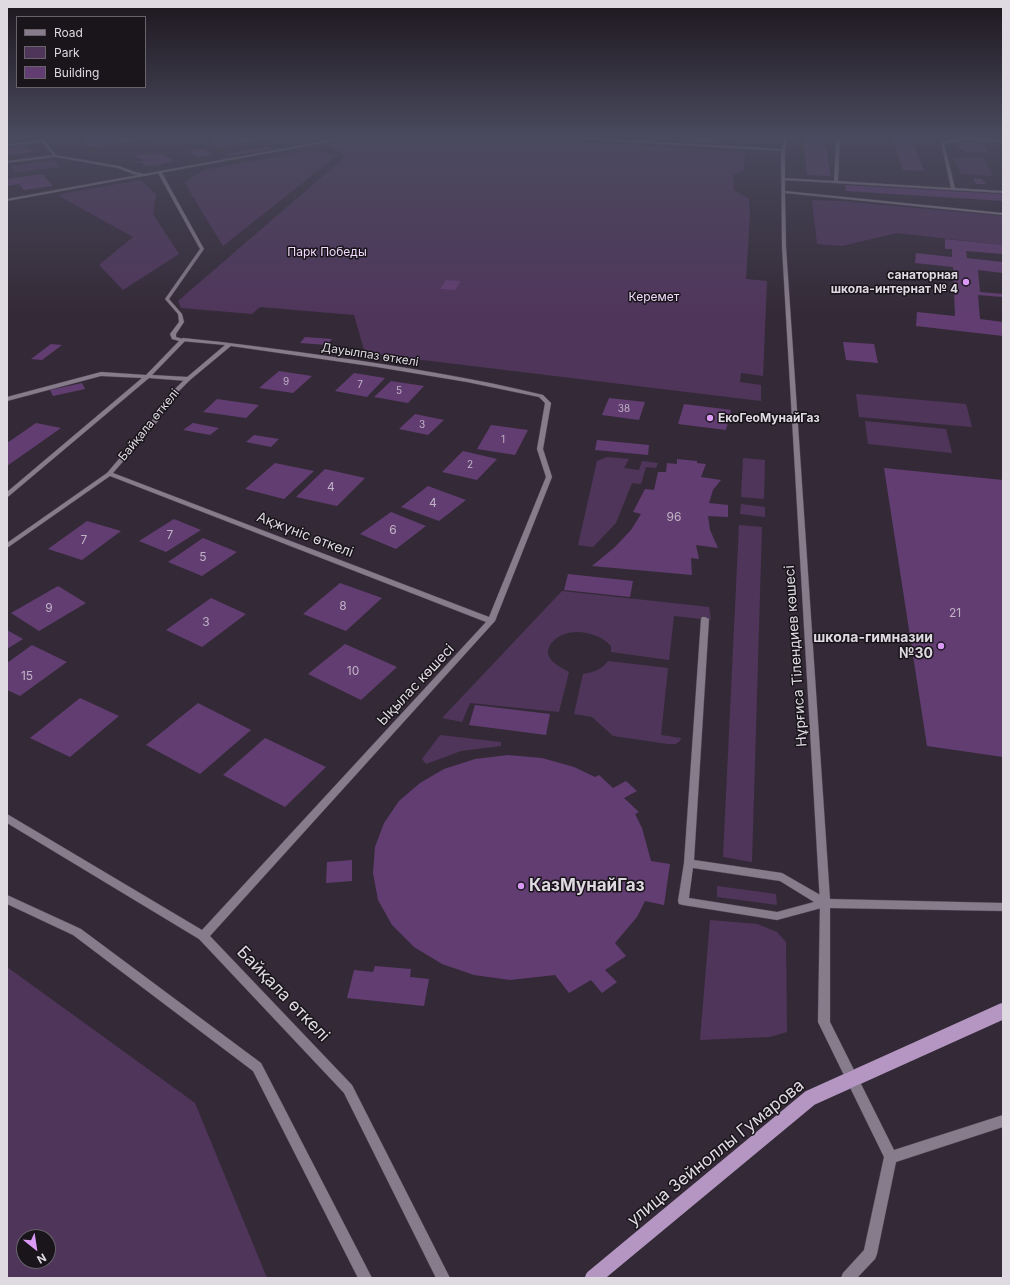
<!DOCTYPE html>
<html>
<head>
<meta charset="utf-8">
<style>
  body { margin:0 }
  #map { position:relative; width:1010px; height:1285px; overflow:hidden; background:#342a37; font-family:Inter,sans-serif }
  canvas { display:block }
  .frame { position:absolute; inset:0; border:8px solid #dfd9e2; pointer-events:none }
  .legend { position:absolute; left:16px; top:16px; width:130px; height:72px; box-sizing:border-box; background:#19151b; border:1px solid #68636b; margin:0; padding:5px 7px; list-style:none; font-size:12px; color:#dfd9e2 }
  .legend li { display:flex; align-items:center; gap:8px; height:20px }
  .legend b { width:20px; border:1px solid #68636b }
  .north { position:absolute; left:16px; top:1229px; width:40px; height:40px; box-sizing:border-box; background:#19151b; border:1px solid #68636b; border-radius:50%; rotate:150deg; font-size:11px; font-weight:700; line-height:16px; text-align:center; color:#dfd9e2 }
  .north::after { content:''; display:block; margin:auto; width:14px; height:18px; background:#db99f6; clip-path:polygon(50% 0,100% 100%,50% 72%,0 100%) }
</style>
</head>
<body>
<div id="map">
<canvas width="1010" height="1285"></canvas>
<div class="frame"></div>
<ul class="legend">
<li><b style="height:5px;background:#877c8b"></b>Road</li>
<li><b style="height:11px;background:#50355b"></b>Park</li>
<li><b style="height:11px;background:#623d71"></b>Building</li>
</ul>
<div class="north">N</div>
</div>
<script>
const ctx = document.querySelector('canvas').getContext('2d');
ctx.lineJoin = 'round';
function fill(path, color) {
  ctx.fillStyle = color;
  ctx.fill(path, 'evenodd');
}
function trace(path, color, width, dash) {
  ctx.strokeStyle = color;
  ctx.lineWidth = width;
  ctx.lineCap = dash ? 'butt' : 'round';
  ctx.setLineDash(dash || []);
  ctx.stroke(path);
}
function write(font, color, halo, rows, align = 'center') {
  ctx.font = font + ' Inter,sans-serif';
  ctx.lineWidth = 3;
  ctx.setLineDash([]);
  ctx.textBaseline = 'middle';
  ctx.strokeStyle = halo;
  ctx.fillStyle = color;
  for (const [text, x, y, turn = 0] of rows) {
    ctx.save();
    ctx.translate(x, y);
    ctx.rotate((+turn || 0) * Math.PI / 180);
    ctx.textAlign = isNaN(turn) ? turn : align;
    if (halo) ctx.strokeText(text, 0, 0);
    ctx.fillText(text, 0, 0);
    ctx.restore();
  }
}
const green = new Path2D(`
  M363 137H500L745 152 744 171 733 175 734 190 749 199 750 214 746 279 767 281 763 376 741 373 740 382 761 385V401L365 353 354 315 260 307 252 314 181 308 178 301 346 156 325 145Z
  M305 151 338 155 223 246 184 182 204 170Z
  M953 157 984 158 993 176 961 174Z
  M55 160 60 167 15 173 10 166Z
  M140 180 156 194 153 214 179 254 123 290 99 265 133 237 59 196 60 194Z
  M812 200 841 201 1003 216V245L897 233 842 246 817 244Z
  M856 394 966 404 972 427 859 417Z
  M865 421 946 429 952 453 868 444Z
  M607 457 629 459 624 468 639 470 642 461 658 463 656 468 646 467 641 484 632 483 616 523 593 547 578 545 597 461Z
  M743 458 765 460 764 499 741 497Z
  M741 504 765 507V517L740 514Z
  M739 525 762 527 752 862 723 857Z
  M562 591 709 607 711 620 674 616 669 660 611 652V646C597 630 563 625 550 645 548 649 547 653 549 657 553 664 562 668 569 672L559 712 470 703 462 722 442 718Z
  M608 661 668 668 661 735 681 738 680 741 676 744H668L613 736 592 717 574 714 583 674C593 672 602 670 608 661Z
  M440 735 501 742V746L461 751 426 764 422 759Z
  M717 886 776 894 777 905 717 897Z
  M710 920 757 924 777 932 786 942 787 1032 770 1037 700 1040Z
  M7 967 195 1103 267 1278H7ZM24 1237H48V1261H24Z`);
const building = new Path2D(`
  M82 137H158V138L89 147Z
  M225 137H269L271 139 216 147 207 140Z
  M657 137H671L670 140H657Z
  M696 137H714V143L696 142Z
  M720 137H740V141L720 140Z
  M803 137H824L831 176 807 175Z
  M892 137H911L924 171 903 170Z
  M960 142 981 144 985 145 988 151 985 150 986 152H965L964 149H959L958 145H962Z
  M24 145 26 149H33L30 151 36 152 7 155V147Z
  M269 147 272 149 229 156 226 154Z
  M204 149 212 155 197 157 189 151Z
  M160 153 170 158 174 161 153 166 143 165V163H136V162L144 161 140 158H137L136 155Z
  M42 174 53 186 24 190 19 184 7 186V179Z
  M973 178 982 179 986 184H976Z
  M845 185 1003 194V201L846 191Z
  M945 239 1003 245V254L966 251 967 258 1003 262V273L978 270 980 292 1003 294V297L978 295 980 319 1003 322V336L916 326 917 312 955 316 953 267 915 263 916 253 952 257V249H945Z
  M446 280 461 281 455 290 440 289Z
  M305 337 332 339 327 345 300 343Z
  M843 342 874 344 878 363 846 360Z
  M51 344 62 345 42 360 31 359Z
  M279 371 312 376 293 393 259 388Z
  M354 373 385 378 367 397 335 391Z
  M391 381 424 386 408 403 374 397Z
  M82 383 85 389 53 396 50 390Z
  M609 398 645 402 639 420 602 415Z
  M217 399 259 405 246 418 203 412Z
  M684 404 731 410 726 430 678 424Z
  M415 414 444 420 428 435 399 429Z
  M36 423 61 428 7 466V443Z
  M193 423 219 428 210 435 183 430Z
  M491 425 528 430 515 455 477 449Z
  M254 435 279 439 271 447 246 442Z
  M597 440 649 445 648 455 595 450Z
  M463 451 497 459 477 480 442 472Z
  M677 459 697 461V463L706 464 701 477 721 480 713 490 709 503 728 505V517L708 516 710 530 718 548 696 545 699 559 691 558 692 575 592 566 615 547 631 530 641 514 633 512 645 489 654 490 658 472H666L667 463 677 464Z
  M275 463 314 471 284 499 245 489Z
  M884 468 1003 480V757L927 746Z
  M325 469 365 478 337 506 296 497Z
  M428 486 466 500 439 521 401 507Z
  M391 512 426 526 396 549 360 534Z
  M174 519 201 530 166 552 139 541Z
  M87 521 121 531 82 560 48 549Z
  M203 538 237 552 202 576 168 562Z
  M568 574 633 581 630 597 564 590Z
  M340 583 382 598 346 631 303 614Z
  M58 586 86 603 39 631 11 613Z
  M211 598 246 614 202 647 166 630Z
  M7 630 23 639 7 649Z
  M345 644 397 667 361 700 308 674Z
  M32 645 67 662 20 696 7 690V663Z
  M80 698 119 716 70 757 30 738Z
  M198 703 251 730 200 774 146 745Z
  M475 705 550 714 546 735 469 725Z
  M265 738 326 767 285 807 223 775Z
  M508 755 542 758 574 767 595 777 599 775 613 788 626 781 637 791 624 798 639 812 635 814 642 828 651 861 670 864 664 905 645 901 637 917 615 943 626 956 605 970 617 982 602 993 591 980 569 993 555 975 510 980 474 975 442 964 414 947 392 925 378 900 373 873 375 847 384 823 399 801 420 783 444 769 475 759Z
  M352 860V881L326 883 327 862Z
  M375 966 411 969 410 977 429 979 424 1006 347 998 354 970 373 972Z`);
const service = new Path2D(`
  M39 137H42L56 155 119 166 135 172 149 175 147 176 133 174 118 168 55 157 7 163V161L53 155 42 142 7 146V144L41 140Z
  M836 137H840L838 181 951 188 941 142 964 138 1003 140V142L964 140 944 144 955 188 1003 191V193L783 180 784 178 834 181Z
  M160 172 162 173 204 249 169 299 182 314 184 322 176 334V337L186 340 152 375 188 377 191 379 188 381 149 378 9 496 7 497V492L142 378 101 376 7 401V397L101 372 146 375 179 341 172 339 170 334 179 322 178 314 165 299 200 249 158 173Z
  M702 617H705L709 619 694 860 782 873 829 900 830 903 829 906 777 920 683 905 679 904 678 901 684 863 701 619ZM693 868 780 881 814 902 777 912 689 898Z`);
const pedestrian = new Path2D(`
  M7 895 81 929 261 1063 372 1278H358L253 1071 73 935 7 904Z`);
const minor = new Path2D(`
  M347 137H356L7 201V199Z
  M542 137H570L782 149 784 137H788L785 150V191L1003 213V215L785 193 786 247 830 899 1003 903V911L830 908V1022L894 1150 1003 1115V1127L896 1162 877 1254 875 1259 857 1278H841L843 1273 864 1250 884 1157 818 1022 820 903 782 247 781 151Z
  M183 338C234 343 284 350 334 357 404 367 474 378 543 395L551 403 543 449 552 477 495 621 210 936 352 1085 450 1278H436L344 1093 199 939 7 823V814L202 930 486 622 110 476 7 548V543L107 473 153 419 163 401 186 378 225 345 181 341 180 340ZM231 346 377 367 467 382 539 397 545 403 537 449 546 477 489 617 113 473 158 421 167 403 190 380Z`);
const primaryBridge = new Path2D(`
  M593 1278 810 1098 1003 1011`);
const markers = [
  [966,282,4,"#db99f6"],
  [710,418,4,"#db99f6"],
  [941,646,4,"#db99f6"],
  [521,886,4,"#db99f6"]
];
const farNumbernames = [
  ["9",286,382],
  ["7",360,385],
  ["5",399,391],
  ["38",624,409],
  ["3",422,425],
  ["1",503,440],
  ["2",470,465]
];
const farParknames = [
  ["Парк Победы",327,252],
  ["Керемет",654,297]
];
const farPoinames = [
  ["санаторная",958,275],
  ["школа-интернат № 4",958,289],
  ["ЕкоГеоМунайГаз",718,418,"left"]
];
const farStreetnames = [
  ["Дауылпаз өткелі",370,355,9],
  ["Байқала өткелі",149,425,-51]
];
const numberNames = [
  ["4",331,487],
  ["4",433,503],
  ["96",674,517],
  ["6",393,530],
  ["7",170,535],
  ["7",84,540],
  ["5",203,557],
  ["8",343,606],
  ["9",49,608],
  ["21",955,613],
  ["3",206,622],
  ["10",353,671],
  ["15",27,676]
];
const streetNames = [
  ["Ақжүніс өткелі",305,535,21],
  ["Нұрғиса Тілендиев көшесі",796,656,-94],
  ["Ықылас көшесі",416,685,-47]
];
const poiNames = [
  ["школа-гимназии",933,638],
  ["№30",933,654]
];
const nearPoinames = [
  ["КазМунайГаз",529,886]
];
const nearStreetnames = [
  ["Байқала өткелі",283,994,46],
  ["улица Зейноллы Гумарова",716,1153,-39]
];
fill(green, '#50355b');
fill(building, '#623d71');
trace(service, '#4e4652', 1);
trace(pedestrian, '#4e4652', 1);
trace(minor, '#4e4652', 1);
fill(service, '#877c8b');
fill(pedestrian, '#877c8b');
fill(minor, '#877c8b');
trace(primaryBridge, '#4e4652', 16, []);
trace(primaryBridge, '#b596c2', 16);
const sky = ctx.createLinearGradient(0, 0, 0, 317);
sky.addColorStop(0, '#1d171e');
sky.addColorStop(0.43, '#4a4a5e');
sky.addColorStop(1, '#4a4a5e00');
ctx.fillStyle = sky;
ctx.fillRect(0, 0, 1010, 317);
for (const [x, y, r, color] of markers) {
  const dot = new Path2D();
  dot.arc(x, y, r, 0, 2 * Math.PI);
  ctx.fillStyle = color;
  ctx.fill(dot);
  trace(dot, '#19151b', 1.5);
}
write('10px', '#c0b2c6', null, farNumbernames);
write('12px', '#f1dafb', '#19151b', farParknames);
write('bold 12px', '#dfd9e2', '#19151b', farPoinames, 'right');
write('12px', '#dfd9e2', '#19151b', farStreetnames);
write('12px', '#c0b2c6', null, numberNames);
write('14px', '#dfd9e2', '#19151b', streetNames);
write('bold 14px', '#dfd9e2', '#19151b', poiNames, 'right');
write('bold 17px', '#dfd9e2', '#19151b', nearPoinames, 'left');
write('17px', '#dfd9e2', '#19151b', nearStreetnames);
</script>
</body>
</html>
